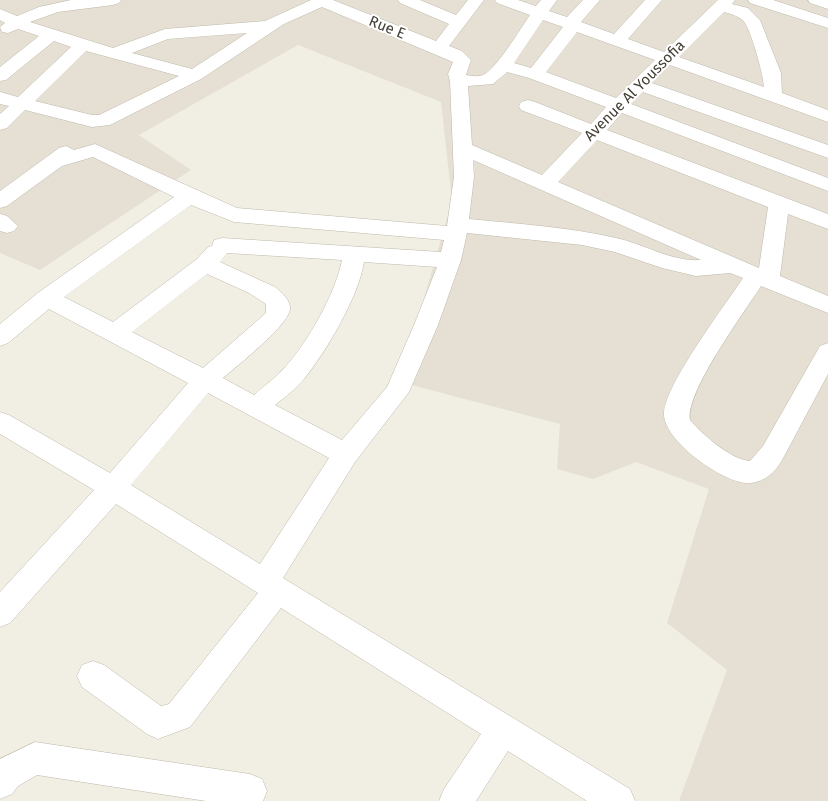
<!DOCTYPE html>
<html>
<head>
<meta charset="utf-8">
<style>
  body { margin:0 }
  canvas { display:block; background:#f1eee4 }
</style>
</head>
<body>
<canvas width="828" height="801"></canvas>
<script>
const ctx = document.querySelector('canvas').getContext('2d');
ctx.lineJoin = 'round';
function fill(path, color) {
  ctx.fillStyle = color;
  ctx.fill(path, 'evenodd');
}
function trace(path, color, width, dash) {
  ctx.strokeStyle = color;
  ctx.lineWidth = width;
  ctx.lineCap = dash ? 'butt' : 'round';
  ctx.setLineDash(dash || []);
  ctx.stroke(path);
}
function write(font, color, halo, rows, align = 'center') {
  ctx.font = font + ' "Fira Sans",sans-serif';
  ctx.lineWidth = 4;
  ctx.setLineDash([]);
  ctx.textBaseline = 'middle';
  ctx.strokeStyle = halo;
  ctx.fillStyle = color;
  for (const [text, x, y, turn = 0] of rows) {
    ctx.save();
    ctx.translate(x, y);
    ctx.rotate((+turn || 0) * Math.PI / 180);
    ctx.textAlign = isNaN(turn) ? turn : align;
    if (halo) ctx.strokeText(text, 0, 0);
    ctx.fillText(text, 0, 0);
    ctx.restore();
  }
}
const residential = new Path2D(`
  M0 0H828V801H679L727 670 667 623 709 489 636 462 593 479 557 469 560 424 400 382 452 201 441 102 298 45 139 135 191 170 40 270 0 253Z`);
const minor = new Path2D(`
  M71 0H121L119 3 113 5 58 12 30 22 113 48 165 29 265 21 311 0H333L436 41 449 24 400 3 398 0H420L456 15 468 0H484L449 46 462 51 471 60 466 75C471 76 478 77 483 75 495 71 521 28 530 15L497 3 495 0H518L536 6 541 0H557L549 11 567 17 583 0H600L581 22 614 34 645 0H662L628 39 664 52 718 0H735L732 4 748 8 760 20 781 73 782 93 828 110V122L670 65 652 83 828 145V158L643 92 631 104 828 178V191L622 113 607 130 828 214V229L788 214 780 276 828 296V313L761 286C744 313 685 392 690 420 702 434 731 460 750 461L763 446 820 346 828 343V374L781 462C774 473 765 481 751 483 726 486 662 440 664 413 666 383 724 307 743 278L730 273 696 276 662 268 615 252 582 245 467 233 461 260 438 325 409 392 355 462 283 578 630 789 635 801H587L508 751 476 801H439L444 789 481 734 281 608 190 727 158 739 147 734 82 687 77 676 82 665 93 661 104 665 161 706 169 704 258 593 116 504 10 623 0 627V592L94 490 0 434V412L9 415 110 473 188 383 49 309 8 343 0 346V324L39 292 174 197 93 157 62 166 7 206 0 208V191L59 148 66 146 74 150 95 144 237 208 447 226 454 177 450 81 448 74 453 62 322 7 284 24 201 79 110 125 92 127 25 110 7 128 0 130V114L9 106 0 104V92L18 97 71 47 54 41 6 80 0 81V67L39 36 18 29 8 33 2 32 0 27 5 23 0 20V9L17 16 39 7ZM724 12C731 14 740 16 745 23 752 34 763 73 764 87L679 57ZM543 20 563 27 531 68 514 63ZM577 32 655 60 616 98 546 72ZM247 33 192 69 132 53 168 39ZM86 51 179 76 99 115H92L35 101ZM507 72 529 78 606 107 591 124 535 102 528 100 521 102 519 106 521 110 582 133 542 175 472 145 468 86 493 84ZM597 140 768 207 759 268 558 182ZM473 160 701 260C672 262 644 244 616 238 568 227 518 224 469 219L474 177ZM191 205 234 222 444 240 441 252 222 238 214 240 212 246 208 247 197 259 113 322 64 297ZM227 253 342 260C336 292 308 342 286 366 277 377 265 385 254 395L223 378C237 366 289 325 290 309 291 300 281 292 275 287L220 262ZM364 262 437 267 414 325 387 387 342 440 275 405C285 397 296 389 304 379 326 352 359 296 364 262ZM207 274 249 293 266 304V313L203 368 132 332ZM208 393 329 458 260 564 131 485Z
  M748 0H773L828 18V28L750 3Z
  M808 0H828V9L810 3Z
  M0 214 7 216 18 226 14 231 7 233 0 231Z
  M35 742 250 774 262 779 267 791 263 801H206L37 775 18 786 12 794 0 799V759Z`);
const farStreetnames = [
  ["Rue E",387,28,22],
  ["Avenue Al Youssofia",635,91,-45]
];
fill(residential, '#e5e0d3');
trace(minor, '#bfb9aa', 1);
fill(minor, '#fff');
write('15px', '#433e34', '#fff', farStreetnames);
</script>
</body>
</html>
